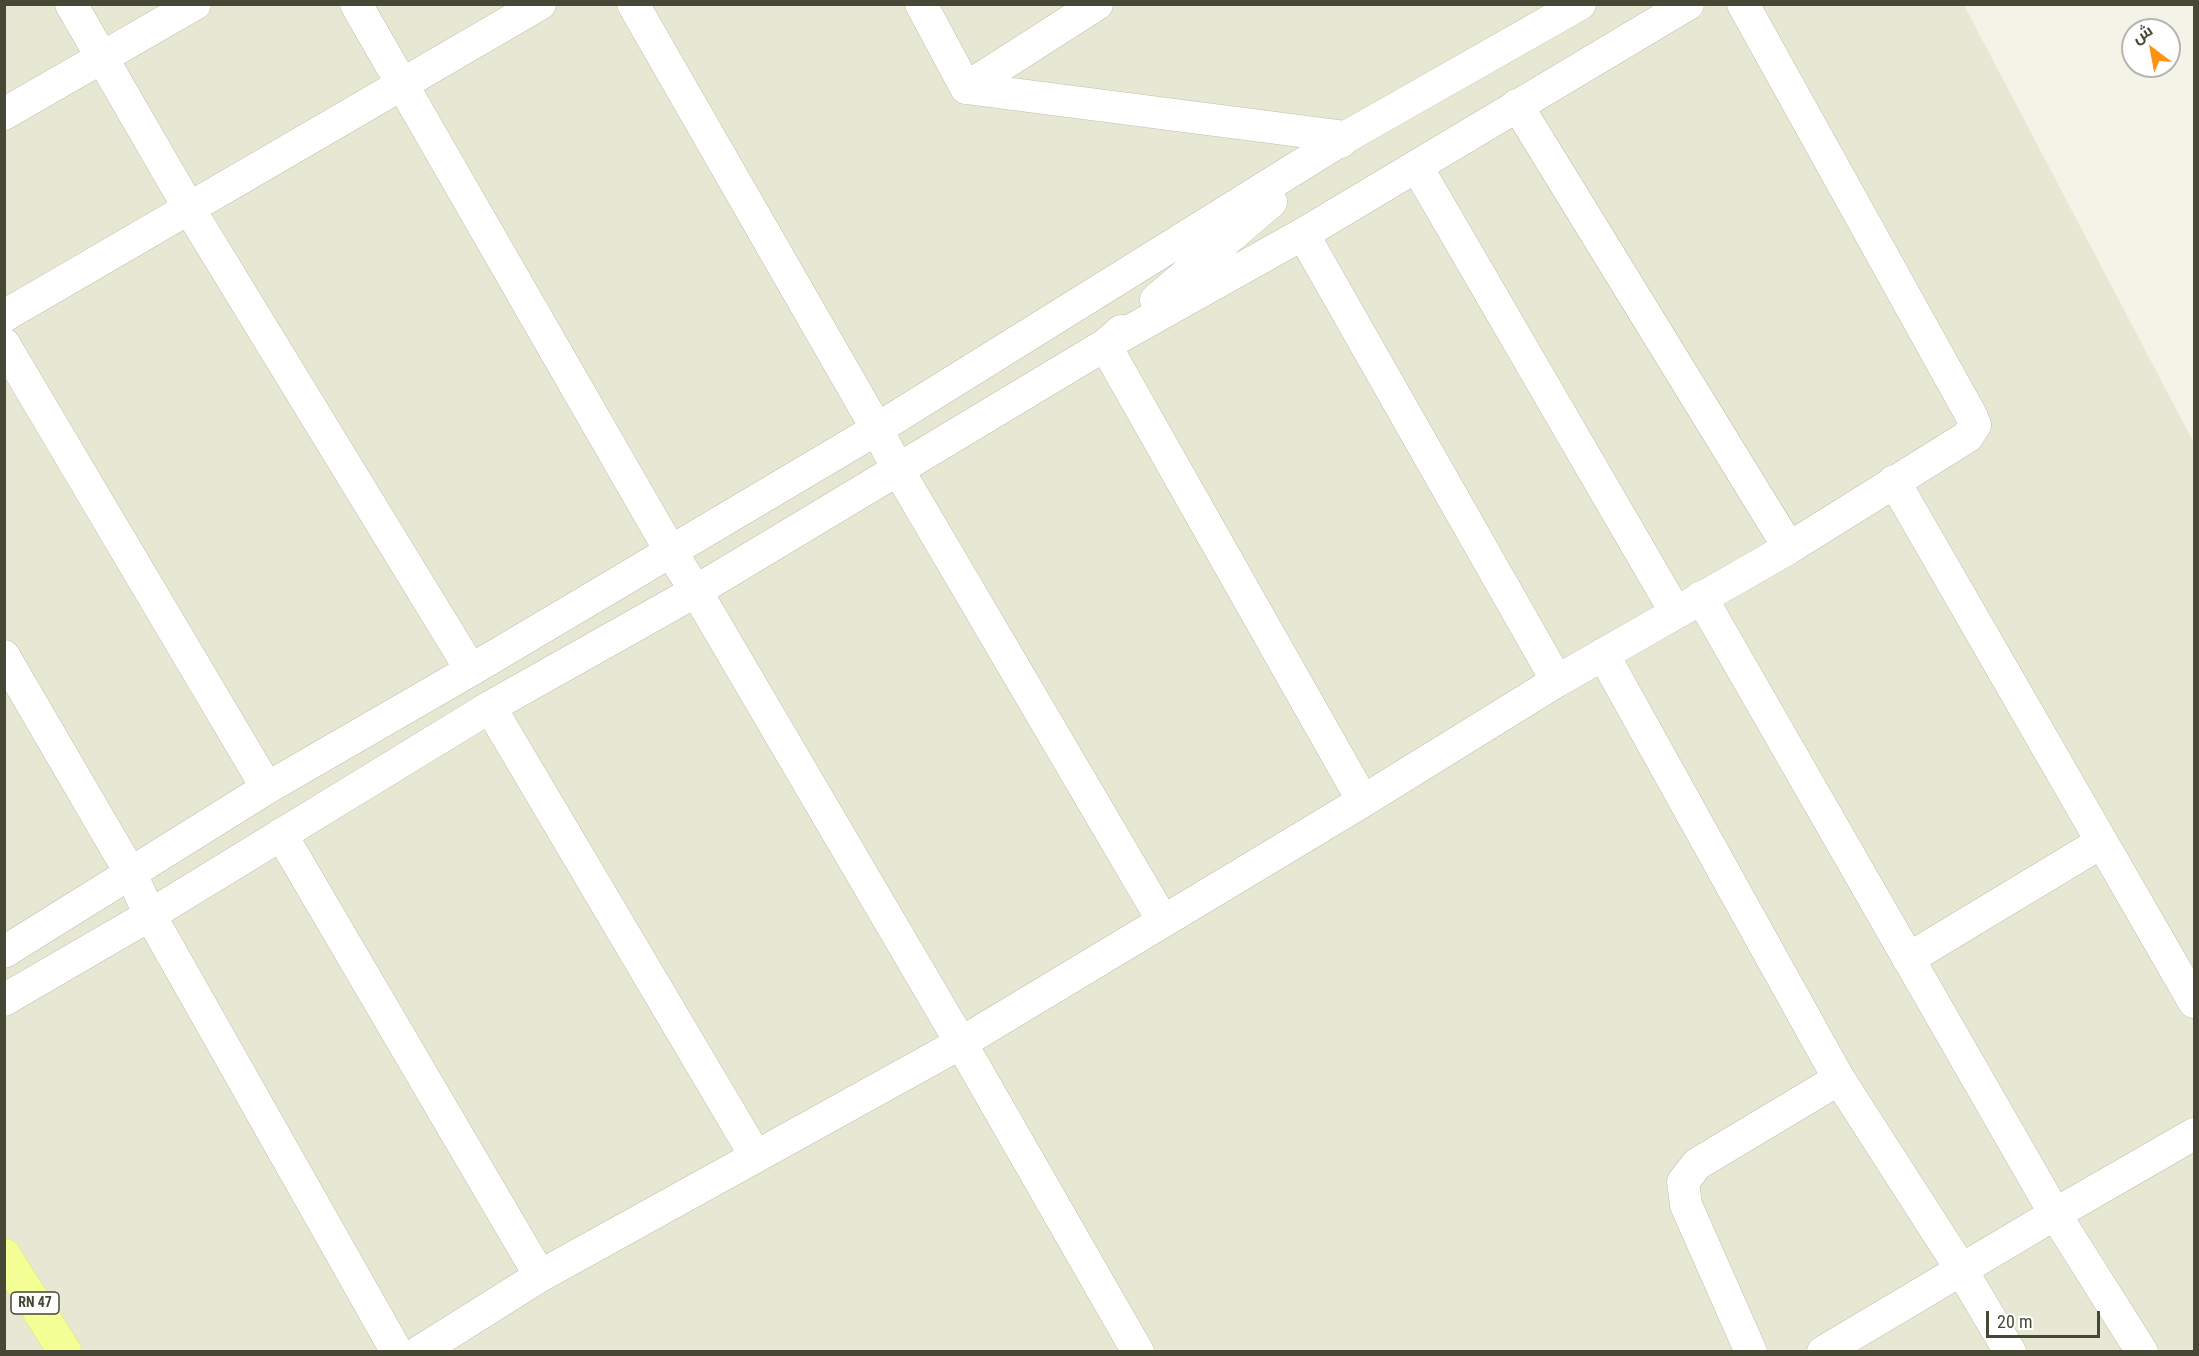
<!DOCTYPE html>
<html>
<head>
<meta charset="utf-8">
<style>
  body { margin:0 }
  #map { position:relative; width:2199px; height:1356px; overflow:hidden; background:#f3f4e7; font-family:"Roboto Condensed",Cairo,sans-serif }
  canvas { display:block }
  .frame { position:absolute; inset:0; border:6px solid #474735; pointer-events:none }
  .north { position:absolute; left:2121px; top:18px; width:60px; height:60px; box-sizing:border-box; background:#fff; border:2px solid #b5b5ae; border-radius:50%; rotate:328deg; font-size:16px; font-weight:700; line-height:24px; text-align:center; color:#474735 }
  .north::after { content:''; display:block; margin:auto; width:21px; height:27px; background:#ff9113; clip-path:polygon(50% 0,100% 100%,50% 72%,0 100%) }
  .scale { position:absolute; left:1986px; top:1311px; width:114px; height:27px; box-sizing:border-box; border:3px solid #474735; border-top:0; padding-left:8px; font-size:18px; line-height:21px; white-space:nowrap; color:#474735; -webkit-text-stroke:4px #fff; paint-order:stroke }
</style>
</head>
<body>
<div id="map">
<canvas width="2199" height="1356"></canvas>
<div class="frame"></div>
<div class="north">ش</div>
<div class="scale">20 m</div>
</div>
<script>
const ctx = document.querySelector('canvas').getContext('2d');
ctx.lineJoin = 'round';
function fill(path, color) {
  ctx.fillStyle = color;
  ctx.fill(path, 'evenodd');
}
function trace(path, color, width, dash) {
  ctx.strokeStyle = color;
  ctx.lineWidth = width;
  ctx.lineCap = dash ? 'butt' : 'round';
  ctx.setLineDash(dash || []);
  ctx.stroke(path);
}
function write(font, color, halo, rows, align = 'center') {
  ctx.font = font + ' "Roboto Condensed",sans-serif';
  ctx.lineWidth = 4.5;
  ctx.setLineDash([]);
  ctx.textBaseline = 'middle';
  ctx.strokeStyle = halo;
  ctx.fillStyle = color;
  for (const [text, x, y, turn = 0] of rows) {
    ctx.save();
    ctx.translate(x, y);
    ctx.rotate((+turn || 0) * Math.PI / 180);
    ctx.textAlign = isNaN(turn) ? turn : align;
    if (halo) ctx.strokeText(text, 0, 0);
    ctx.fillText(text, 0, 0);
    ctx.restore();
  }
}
const residential = new Path2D(`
  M5 5H1964L2194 443V1351L5 1352Z`);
const minor = new Path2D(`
  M71 4 190 210 471 670
  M356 4 671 552 696 591 961 1043 1138 1352
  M633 4 877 429 897 468 1163 921
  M921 4 966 88 1346 137 1341 142
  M966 88 1097 4
  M1517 105 1789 548
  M4 114 195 4
  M1417 167 1676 613
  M1303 234 1557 681
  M1156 300 1271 202
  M4 316 540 4
  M1121 331 1105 345 1363 801
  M4 344 267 788
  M1894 481 2194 1002
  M1701 597 2055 1214 2142 1352
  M1603 654 1839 1079
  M4 656 131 874 150 915 397 1352
  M490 707 755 1155
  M281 834 540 1276
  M4 952 267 788 471 670 877 429 1346 137 1580 4
  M1908 959 2102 842
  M4 1000 150 915 490 707 696 591 1105 345 1303 234 1688 4
  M419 1352 540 1276 961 1043 1363 801 1557 681 1789 548 1967 437 1975 425 1971 415 1743 4
  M1751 1352 1686 1205 1683 1182 1697 1164 1839 1079 1961 1269 2010 1352
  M1823 1352 2055 1214 2194 1134`);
const primary = new Path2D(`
  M4 1255 65 1352`);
const shields = [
  [35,1303,48]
];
const shieldNames = [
  ["RN 47",35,1303]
];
fill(residential, '#e7e8d4');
trace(minor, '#bfc0a9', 33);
trace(primary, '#dee95f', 34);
trace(minor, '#fff', 32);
trace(primary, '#f4ff95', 33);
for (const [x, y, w] of shields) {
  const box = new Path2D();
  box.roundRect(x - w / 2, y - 11, w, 22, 4.5);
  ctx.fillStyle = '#fff';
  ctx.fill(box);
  trace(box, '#474735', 1.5);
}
write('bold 14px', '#474735', null, shieldNames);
</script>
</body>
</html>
